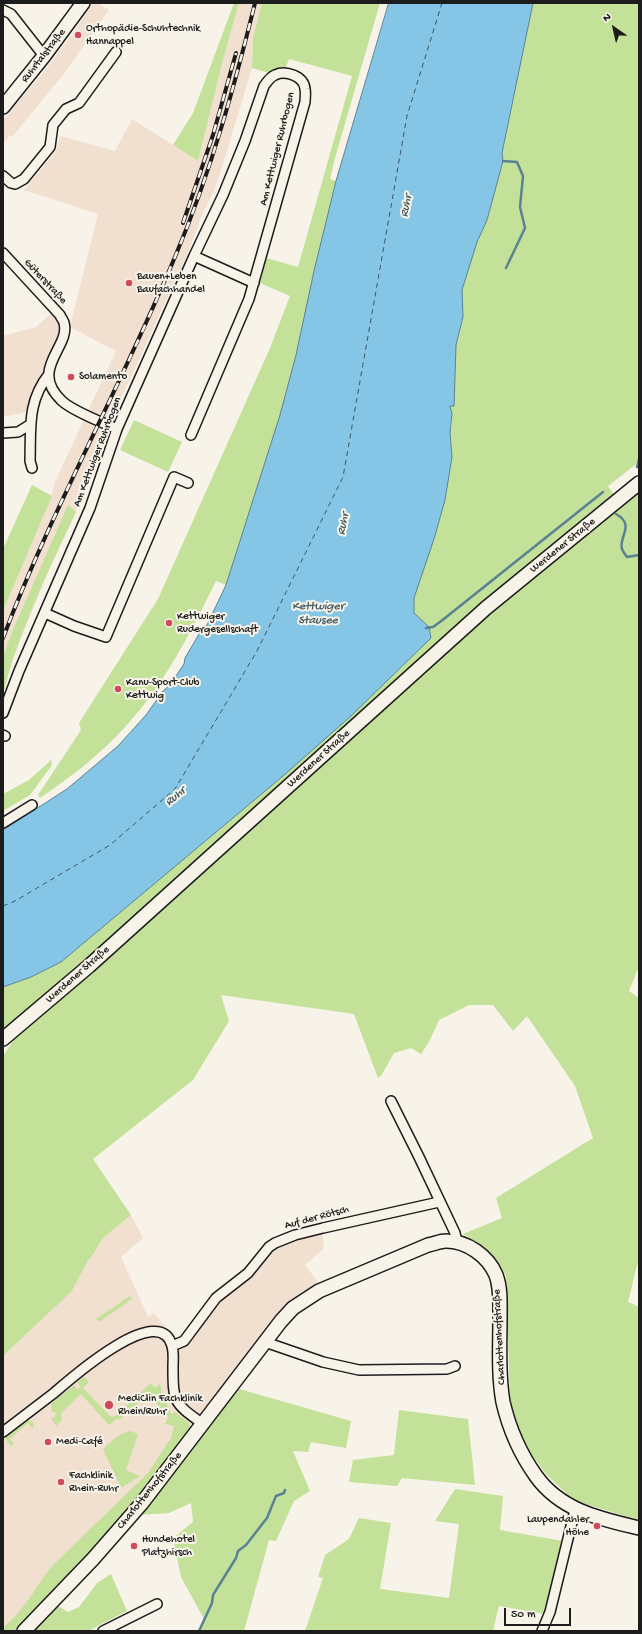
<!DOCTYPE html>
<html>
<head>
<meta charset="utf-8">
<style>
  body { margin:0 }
  #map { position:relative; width:642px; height:1634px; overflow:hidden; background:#f7f3e8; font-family:"Gochi Hand",sans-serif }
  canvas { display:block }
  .frame { position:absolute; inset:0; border:4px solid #1c1c1c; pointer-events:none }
  .north { position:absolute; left:594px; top:8px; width:40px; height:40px; -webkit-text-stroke:3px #f7f3e8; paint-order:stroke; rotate:326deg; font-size:11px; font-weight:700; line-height:16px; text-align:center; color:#1c1c1c }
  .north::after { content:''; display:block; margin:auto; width:14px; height:18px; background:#1c1c1c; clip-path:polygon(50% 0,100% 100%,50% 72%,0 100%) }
  .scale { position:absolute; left:504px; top:1608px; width:67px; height:18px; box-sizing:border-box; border:2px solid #1c1c1c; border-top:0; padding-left:5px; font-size:12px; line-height:14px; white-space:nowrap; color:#1c1c1c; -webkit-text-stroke:3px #f7f3e8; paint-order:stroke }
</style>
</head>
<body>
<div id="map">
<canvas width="642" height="1634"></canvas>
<div class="frame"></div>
<div class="north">N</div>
<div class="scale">50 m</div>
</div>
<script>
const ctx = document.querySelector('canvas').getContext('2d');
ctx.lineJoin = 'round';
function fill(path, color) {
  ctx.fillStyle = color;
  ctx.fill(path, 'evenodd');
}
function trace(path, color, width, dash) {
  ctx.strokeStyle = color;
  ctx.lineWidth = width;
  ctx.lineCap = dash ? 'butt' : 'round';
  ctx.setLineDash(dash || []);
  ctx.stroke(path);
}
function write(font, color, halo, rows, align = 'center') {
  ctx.font = font + ' "Gochi Hand",sans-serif';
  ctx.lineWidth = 4;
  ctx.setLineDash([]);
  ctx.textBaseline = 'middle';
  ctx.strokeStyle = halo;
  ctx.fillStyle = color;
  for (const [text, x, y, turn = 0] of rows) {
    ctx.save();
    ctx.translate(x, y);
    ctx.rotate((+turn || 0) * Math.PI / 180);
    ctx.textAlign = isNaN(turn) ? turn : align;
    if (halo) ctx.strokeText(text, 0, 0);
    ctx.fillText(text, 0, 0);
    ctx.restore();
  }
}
const built = new Path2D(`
  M93 3H98L109 10 63 75 12 137 10 135 3 144V120L42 74 71 36Z
  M239 3H262L253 37 252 68 219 177 213 193 202 215 187 255 95 455 96 461 82 490 76 512 49 570 12 660 3 694V611L52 496 54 484 116 351 70 327 98 214 24 190 56 151 60 136 115 151 132 119 198 161 223 60Z
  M54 311 59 316 63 332 31 404 27 412 3 417V336L36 327Z
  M131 1215 143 1238 121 1257 148 1317 154 1313 177 1341H185L213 1303 272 1246 322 1231 324 1248 305 1265 320 1285 228 1386 18 1631H3V1430L5 1426 3 1423V1356L72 1291 88 1260 91 1258 103 1238Z`);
const green = new Path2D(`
  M234 3H239L223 60 198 161 173 145 193 113Z
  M262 3H380L335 158 330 179 336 181C317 259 302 337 281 414 265 472 244 528 226 585L216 581C191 632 165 683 126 726 101 754 71 777 40 798L38 795 81 730 79 723 158 599 270 348 290 296 260 283 266 258 298 267 352 76 289 59 286 67 277 68 269 73 252 68 253 37Z
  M533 3H639V458L635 465 608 486 614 495 466 615 465 620 89 962 3 1033V987L31 977 61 962 283 776 351 716 431 638 429 627 414 613V598L434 539 445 500 452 457 450 433 452 423 451 409 450 408V406H453L456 345 463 317 462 290 477 242 487 220 503 161 502 153Z
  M134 420 182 442 168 472 120 450Z
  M32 485 52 496 3 611V549Z
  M639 485V966L629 991 639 998V1264L637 1265 628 1302 639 1307V1520L585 1504 571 1498 546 1474 531 1454 519 1431 510 1400 506 1276C495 1256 484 1245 463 1234L502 1218 496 1198 593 1138 575 1086 527 1016 513 1031 493 1005H469L439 1020 429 1042 421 1054 411 1048 394 1053 381 1076 378 1078 354 1014 221 995 229 1021 193 1080 93 1159 131 1215 103 1238 91 1258 88 1260 72 1291 3 1356V1056L21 1029 471 624Z
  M68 505 76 512C48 571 19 631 3 694V657L12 632Z
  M51 760 52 765 30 795 3 811V794L29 780Z
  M130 1296 132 1299 99 1322 96 1319Z
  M84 1377 89 1382 83 1388 111 1417 115 1416 151 1383 155 1388 160 1384 163 1396 172 1415 168 1417 149 1394 119 1420 118 1418 109 1425 81 1394 61 1413 62 1420 56 1426 51 1418 55 1417 56 1413 52 1412 51 1404 74 1385 77 1389 81 1387 77 1382Z
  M236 1388 351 1421 346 1448 311 1442 308 1452 293 1451 310 1491 294 1501 276 1541 269 1540 244 1631H198L204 1619 181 1577 173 1538 193 1522 191 1503 169 1513 138 1515Z
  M399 1410 468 1419 475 1485 402 1478 397 1486 349 1482 353 1460 394 1455Z
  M175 1412 189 1423 192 1430 122 1519 32 1617 17 1631H3V1628C24 1611 35 1588 51 1567L148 1473 171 1438 174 1426 165 1424 168 1418Z
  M28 1420 33 1422 34 1426 32 1428 28 1423 10 1439 14 1444 11 1446 7 1441 6 1437 23 1422Z
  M130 1431 138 1434 126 1470 140 1476 121 1488 103 1449 119 1435Z
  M455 1489 503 1496 500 1530 563 1541 545 1614 499 1606 493 1631H305L323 1578 318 1577 325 1555 349 1539 359 1518 391 1523 380 1589 449 1598 459 1524 435 1521Z
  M111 1574 127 1611 88 1631H32L58 1606 68 1612 79 1607 97 1583Z`);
const water = new Path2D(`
  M389 3H533L502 153 503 161 487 220 477 242 462 290 463 317 456 345 454 406H450L452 414 450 433 452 457 445 500 434 539 414 598V613L429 627 431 638 351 716 283 776 61 962 31 977 3 987V830L67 789 118 746 146 715 163 691 170 685 184 664 185 658 202 629 207 625 226 585 280 415 296 355 314 271 336 181Z`);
const stream = new Path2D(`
  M503 161 517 162 523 176 520 207 525 228 506 268
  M637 467 639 459
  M616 514C636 525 618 537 622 549 623 552 625 554 627 557L639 555
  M426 628 433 627 440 622 603 492
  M199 1631 212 1603 213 1595 236 1558 238 1551 246 1545 267 1518 276 1496 284 1493 285 1490`);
const ferry = new Path2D(`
  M3 906 15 901 110 845 175 789 257 651 343 477 407 116 442 3`);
const minor = new Path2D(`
  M3 10 11 14 44 56
  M3 176 11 183 15 184 24 179 50 147 53 125 66 109 79 103 116 52
  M3 253 60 315C61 318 64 321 64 323 71 347 28 369 62 401 74 412 102 422 117 429
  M194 256 254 283
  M3 433 18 432 31 424
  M32 468 30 461C31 428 27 402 49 374
  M45 613 74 626 106 637 174 477 188 483
  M3 713 19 671 90 508 117 429 194 256 223 195 245 141 264 86C267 82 270 77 275 75 286 70 304 76 305 89 306 93 305 98 305 102L249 299 191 435
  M3 735 5 736
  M3 823 32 805
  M391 1101 419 1157 455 1233 457 1242
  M265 1342 323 1362 359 1370 447 1369 455 1366
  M172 1346 184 1341 216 1298 248 1273 269 1247 275 1243 295 1235 323 1228 439 1202
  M3 1432C20 1419 37 1406 54 1393 69 1380 160 1299 172 1346 174 1353 173 1360 173 1367 173 1403 174 1403 203 1424
  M103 1631 157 1604
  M542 1631 550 1612 575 1510`);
const secondary = new Path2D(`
  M3 107 44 56 83 3
  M3 1039 89 966 486 608 639 483
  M24 1631 93 1559 142 1503 281 1321 293 1308 319 1291 428 1245C434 1244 440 1241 446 1241 467 1241 488 1256 496 1275 501 1288 500 1304 500 1317 500 1345 498 1374 503 1402 509 1428 521 1455 536 1476 561 1511 601 1519 639 1528`);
const rail = new Path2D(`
  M183 223 213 135 236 53
  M3 638C53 506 123 383 177 252 211 171 234 88 255 3`);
const markers = [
  [78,35,4,"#d1495b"],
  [129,283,4,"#d1495b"],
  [71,377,4,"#d1495b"],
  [169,623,4,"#d1495b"],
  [118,689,4,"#d1495b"],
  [109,1405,5,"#d1495b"],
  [48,1442,4,"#d1495b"],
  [61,1482,4,"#d1495b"],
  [597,1526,4,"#d1495b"],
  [134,1546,4,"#d1495b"]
];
const poiNames = [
  ["Orthopädie-Schuhtechnik",86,29],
  ["Hannappel",86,42],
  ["Bauen+Leben",137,277],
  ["Baufachhandel",137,290],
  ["Solamento",79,377],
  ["Kettwiger",177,617],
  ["Rudergesellschaft",177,630],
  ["Kanu-Sport-Club",126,683],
  ["Kettwig",126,696],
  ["MediClin Fachklinik",118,1399],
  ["Rhein/Ruhr",118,1412],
  ["Medi-Café",56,1442],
  ["Fachklinik",69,1476],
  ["Rhein-Ruhr",69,1489],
  ["Laupendahler",589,1520,"right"],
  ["Höhe",589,1533,"right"],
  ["Hundehotel",142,1540],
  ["Platzhirsch",142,1553]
];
const streetNames = [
  ["Ruhrtalstraße",44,56,-52],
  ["Am Kettwiger Ruhrbogen",278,149,-76],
  ["Güterstraße",45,282,47],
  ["Am Kettwiger Ruhrbogen",98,452,-69],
  ["Werdener Straße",563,546,-39],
  ["Werdener Straße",319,759,-42],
  ["Werdener Straße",78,975,-41],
  ["Auf der Rötsch",317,1218,-15],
  ["Charlottenhofstraße",500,1337,-93],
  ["Charlottenhofstraße",150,1491,-51]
];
const waterNames = [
  ["Ruhr",407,206,-79],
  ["Ruhr",344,524,-79],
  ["Kettwiger",318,607],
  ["Stausee",318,621],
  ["Ruhr",176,797,-40]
];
fill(built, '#f1dfd0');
fill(green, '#c3e199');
fill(water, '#85c5e5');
trace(water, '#5b8195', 1);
trace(stream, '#5b8195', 2.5);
trace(ferry, '#415762', 1, [5, 4]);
trace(minor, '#1c1c1c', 12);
trace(secondary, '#1c1c1c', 16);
trace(minor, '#f7f3e8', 9);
trace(secondary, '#f7f3e8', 13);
trace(rail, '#1c1c1c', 4);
trace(rail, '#f7f3e8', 2.5, [8]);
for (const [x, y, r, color] of markers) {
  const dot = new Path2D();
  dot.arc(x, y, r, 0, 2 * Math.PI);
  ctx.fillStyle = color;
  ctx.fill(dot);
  trace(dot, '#f7f3e8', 1.5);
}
write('11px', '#1c1c1c', '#f7f3e8', poiNames, 'left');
write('11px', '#1c1c1c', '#f7f3e8', streetNames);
write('italic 12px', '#415762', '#f7f3e8', waterNames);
</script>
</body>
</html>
